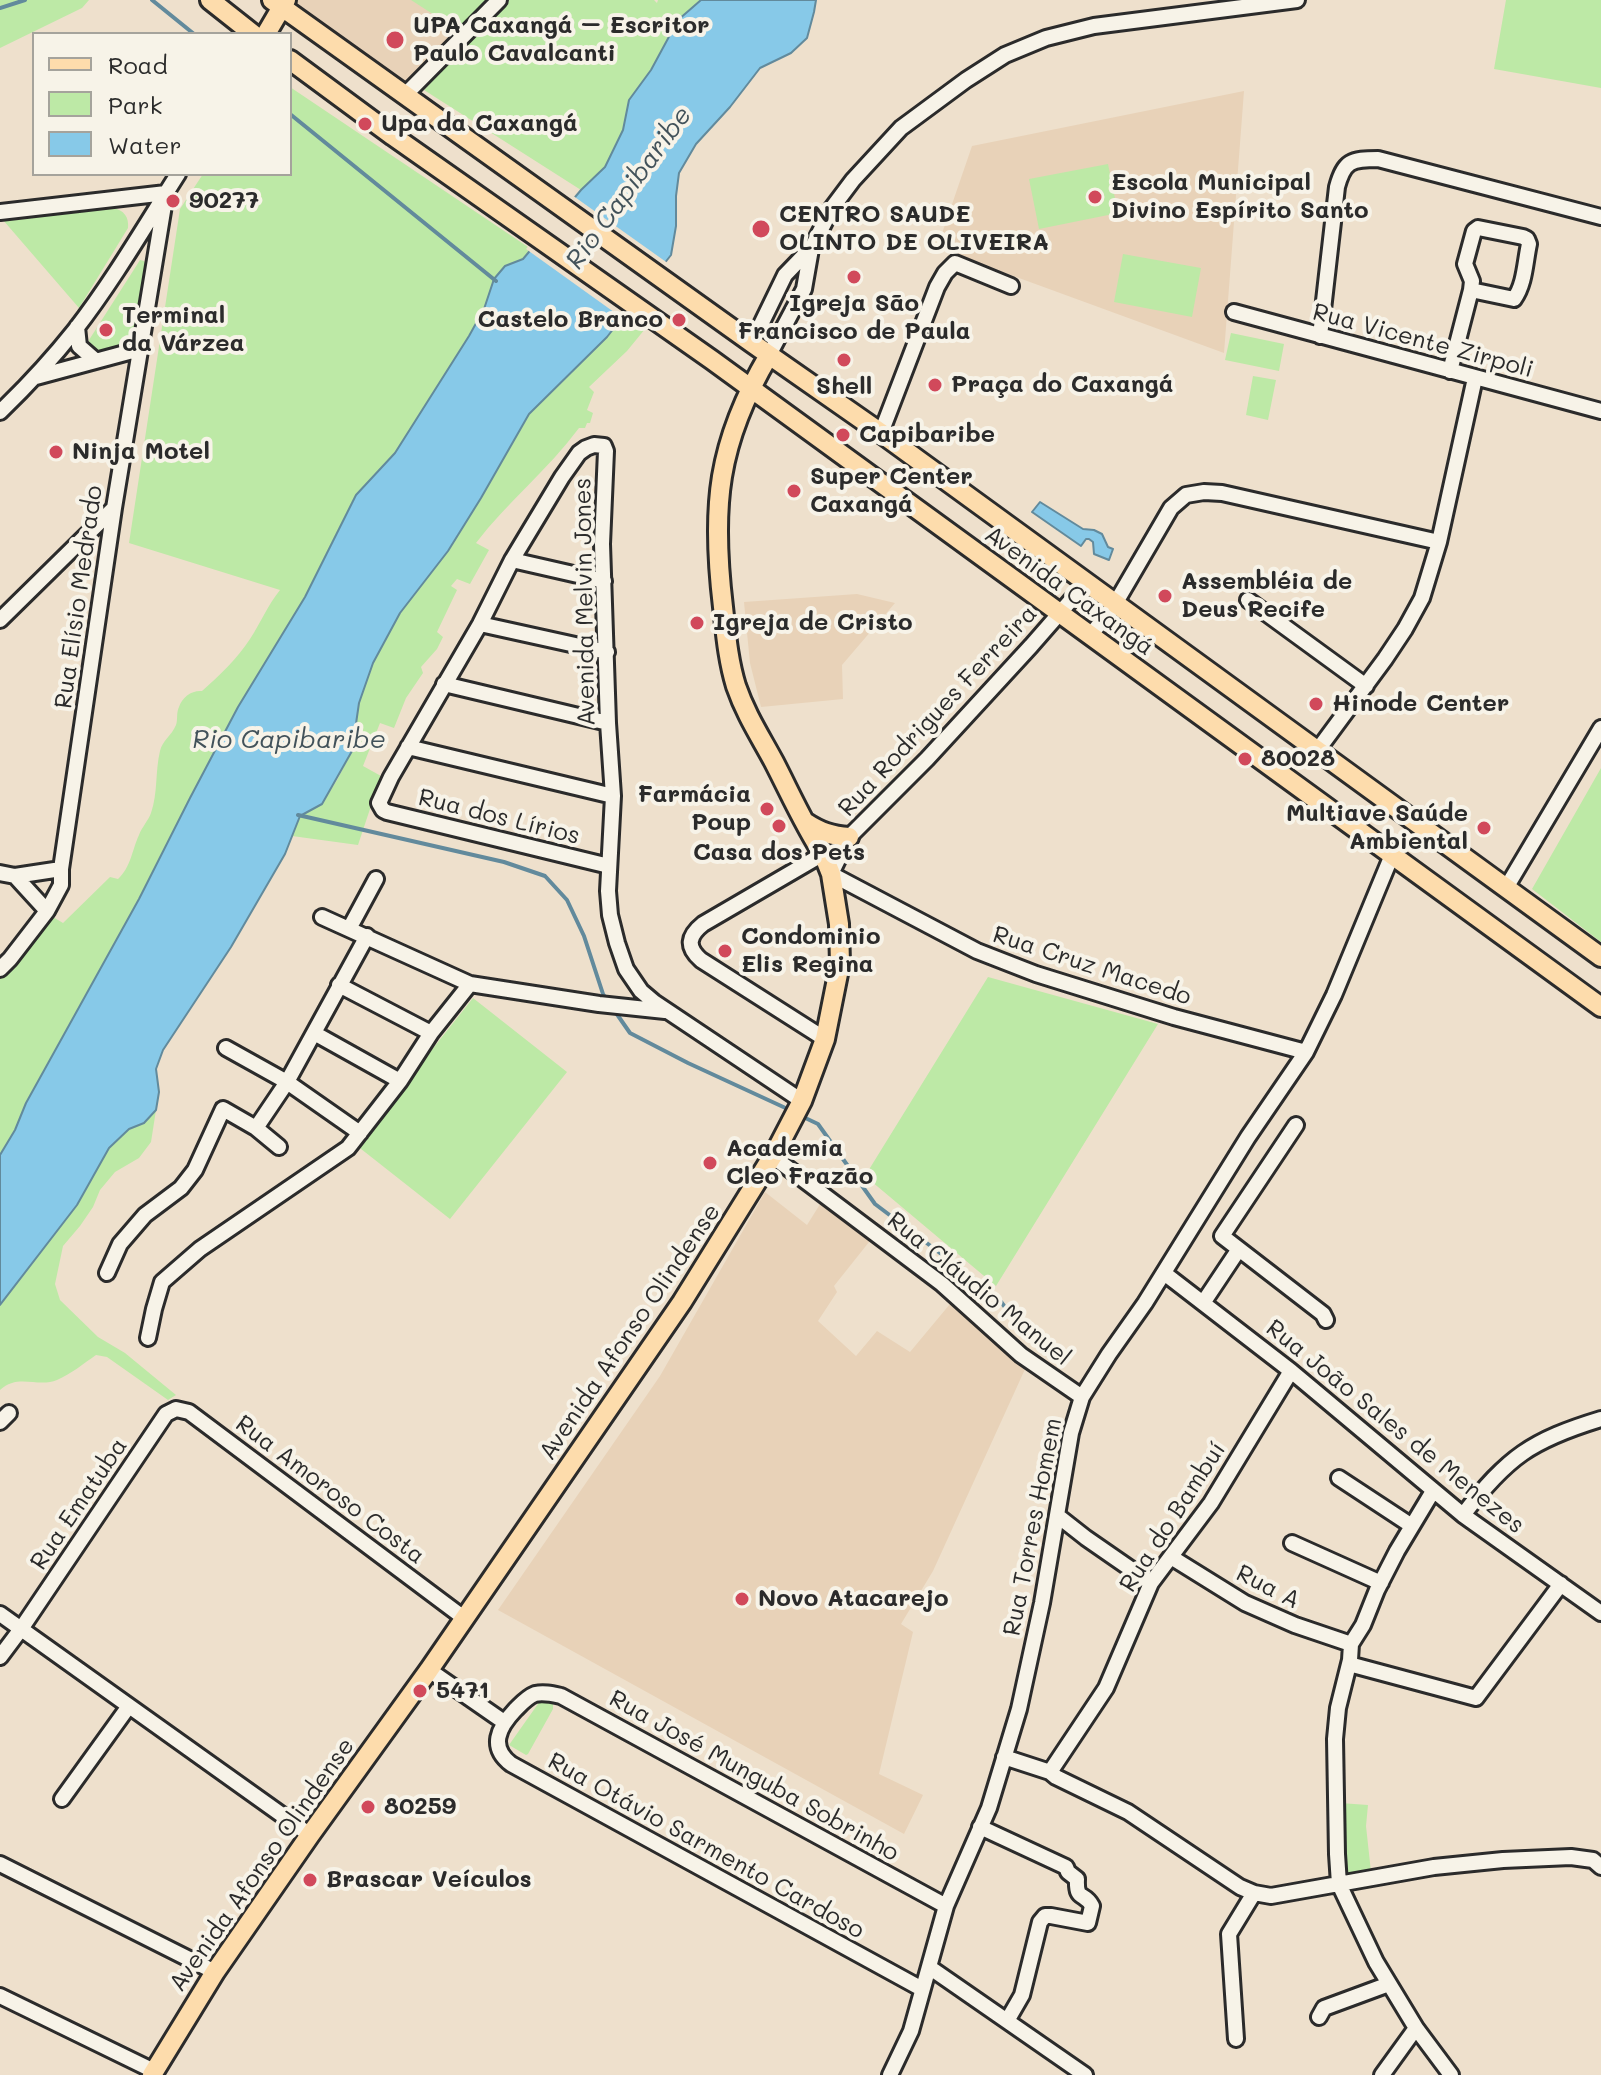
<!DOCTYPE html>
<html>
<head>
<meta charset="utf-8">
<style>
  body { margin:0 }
  #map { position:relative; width:1601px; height:2075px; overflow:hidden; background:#eee0cc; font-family:Mali,sans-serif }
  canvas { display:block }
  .legend { position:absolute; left:32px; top:32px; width:260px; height:144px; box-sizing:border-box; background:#f7f3e8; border:2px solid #a5a39c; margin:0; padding:10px 14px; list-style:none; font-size:24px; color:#2b2b2b }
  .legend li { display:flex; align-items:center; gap:16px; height:40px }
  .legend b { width:40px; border:2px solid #a5a39c }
</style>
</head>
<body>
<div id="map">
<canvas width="1601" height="2075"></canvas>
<ul class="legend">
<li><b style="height:10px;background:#fddcac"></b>Road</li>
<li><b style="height:22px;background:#bde9a6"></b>Park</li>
<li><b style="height:22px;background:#87c9e8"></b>Water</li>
</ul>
</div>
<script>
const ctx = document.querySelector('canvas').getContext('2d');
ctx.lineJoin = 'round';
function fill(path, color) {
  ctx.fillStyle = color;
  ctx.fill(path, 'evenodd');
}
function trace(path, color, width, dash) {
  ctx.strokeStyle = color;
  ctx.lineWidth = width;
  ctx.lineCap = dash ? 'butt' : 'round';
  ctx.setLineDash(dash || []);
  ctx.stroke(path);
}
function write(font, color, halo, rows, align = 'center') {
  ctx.font = font + ' Mali,sans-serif';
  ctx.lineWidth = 8;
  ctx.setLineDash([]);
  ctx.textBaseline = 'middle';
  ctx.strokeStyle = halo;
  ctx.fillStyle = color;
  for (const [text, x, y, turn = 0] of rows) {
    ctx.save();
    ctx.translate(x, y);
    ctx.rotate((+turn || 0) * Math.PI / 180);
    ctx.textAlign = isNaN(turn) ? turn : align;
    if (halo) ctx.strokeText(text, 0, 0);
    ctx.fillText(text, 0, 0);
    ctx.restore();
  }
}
const built = new Path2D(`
  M295 0H488L405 86 292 6Z
  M1244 91 1224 353 937 248 972 146Z
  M857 594 895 603 842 665 843 699 761 707 750 663 744 602Z
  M765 1192 807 1225 822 1201 873 1237 834 1286 837 1292 818 1321 856 1356 877 1331 910 1352 950 1304 1026 1367 933 1571 901 1624 913 1632 879 1774 923 1795 904 1834 498 1610 660 1376Z`);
const green = new Path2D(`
  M0 0H89L82 8 0 48Z
  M411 0H488L459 31Z
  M505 0H654L657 3 658 0H701L678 20 651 70 629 100 623 130 605 167 581 190 424 90Z
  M1506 0H1601V88L1494 69Z
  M290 87 531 249 523 259 505 266 494 279 484 309 469 336 395 453 356 495 305 597 238 707 190 798 139 899 26 1103 15 1130 0 1155V978L53 917 63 923 110 877 118 879C131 867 132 850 139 835 142 827 148 821 151 813 158 793 155 772 160 751 162 741 172 735 176 725 178 720 176 713 179 707 182 697 192 690 202 691 220 675 237 659 250 639 261 622 268 605 280 590L129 543 180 209 203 174H290Z
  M1108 164 1118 213 1039 229 1029 179Z
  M113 208C124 210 129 217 128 228L79 308 3 220Z
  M1123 254 1201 268 1192 317 1114 302Z
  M140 260 144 261 146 265 138 341 137 343 97 355 90 348 89 340Z
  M626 312 645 329 627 351 589 387 594 392 587 410 593 413 590 423H587L585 428H579C548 470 507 502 476 543L489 550 470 584 457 579 451 586 457 590 437 632 443 637 437 649 421 667 423 673 406 698 394 728 380 723 363 766 381 776 358 845 292 836 300 816 322 804 337 780 352 751 359 703 373 663 400 613 448 551 481 498 529 414 607 337Z
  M1231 333 1284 344 1279 371 1225 360Z
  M1253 376 1276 380 1268 420 1246 415Z
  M1601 768V942L1532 889Z
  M988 977 1158 1024 996 1286 865 1176Z
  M473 998 567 1072 450 1219 356 1145Z
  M156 1110 151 1142 139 1158 115 1172 100 1190 93 1207 80 1226 63 1246 55 1284 60 1300 98 1337 125 1353 176 1395 168 1400 107 1357 96 1355C83 1364 71 1374 57 1380 38 1388 18 1373 0 1390V1305L77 1205 109 1148 129 1129 144 1123Z
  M543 1699 553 1704V1709L528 1754 526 1755 509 1745 540 1701Z
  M1340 1803 1368 1805 1366 1826 1371 1872 1345 1876Z`);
const water = new Path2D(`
  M701 0H816L814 12 807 38 791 53 760 68 730 107 696 144 679 173 676 196V226L671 255 607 337 529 414 481 498 448 551 400 613 373 663 359 703 352 751 322 804 300 816 285 854 231 947 163 1050 156 1069 159 1092 156 1110 144 1123 129 1129 109 1148 77 1205 0 1305V1155L15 1130 26 1103 139 899 190 798 238 707 305 597 356 495 395 453 469 336 484 309 494 279 505 266 523 259 581 190 605 167 623 130 629 100 651 70 678 20Z
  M1040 502 1083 529 1094 530 1102 534 1108 547 1113 549 1109 560 1094 554 1093 542 1089 539H1086L1081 546 1032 512Z`);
const pier = new Path2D(`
  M572 195 669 264 625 320 526 249Z`);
const stream = new Path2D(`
  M152 0 194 34
  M0 8 25 0
  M290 114 496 281
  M298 815 504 862 545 876 567 900 584 936 603 994 607 1000
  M614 1010 630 1033 688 1063 792 1111
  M799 1115 818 1124 875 1204 981 1284 999 1299 1010 1314`);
const minor = new Path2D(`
  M406 94 499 0
  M0 212 166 193
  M1234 312 1601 411
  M77 327 79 346 95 360
  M1320 336 1337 187C1344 161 1351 159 1378 159L1601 217
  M752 343 785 275 810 249
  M769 355 804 289 811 249 832 208 853 180 901 128 966 80 1005 55 1046 38 1094 26 1297 0
  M1450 371 1471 290 1472 281 1465 264 1474 231 1478 228 1523 237 1527 239 1529 244C1525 262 1525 284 1514 299L1471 290
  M36 377 140 349
  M0 412C27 386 52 359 75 330 113 281 145 226 178 174
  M881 433 937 287 945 273 955 263 1011 286
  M512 560 604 581
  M1086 583 1031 646 927 759 849 837 831 874 977 951 1036 974 1174 1017 1306 1052
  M1248 600 1366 686
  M0 620 114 508
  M480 624 607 652
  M1090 636 1115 604 1171 508 1186 495 1204 492 1222 493 1439 542
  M444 684 608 723
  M408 747 613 796
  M1317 751 1385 659 1405 629 1422 598 1439 542 1475 378
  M823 854 703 924C688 936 686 947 701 960L825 1039
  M609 866 387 812 383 810 379 803 391 777 480 624 512 560 562 477 579 453 586 448 594 445 604 446 606 451 602 544 608 723 613 796 608 891 610 915 617 943 626 969 641 991 654 1002 802 1101
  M0 873 15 876 61 869
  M1506 888 1601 728
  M47 911 61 885V869L114 508 166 193
  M322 917 470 984 599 1004 665 1011
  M349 929 376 879
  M0 969 10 959 47 911 15 876
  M339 985 431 1033
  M314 1033 400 1081
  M226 1048 287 1082 360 1133
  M1296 1125 1222 1236 1323 1314 1326 1320
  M256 1128 287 1082 367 936
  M772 1156 942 1284 1021 1355 1082 1397
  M107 1273 120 1244 145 1215 181 1188 195 1170 223 1109 256 1128 279 1147
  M1164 1273 1291 1371 1463 1515 1601 1613
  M1203 1303 1239 1249
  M148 1338 154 1309 162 1282 200 1249 348 1148 400 1081 431 1033 470 984
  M0 1422 9 1413
  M1339 1478 1412 1526
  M1433 1491 1397 1551 1377 1590 1363 1625 1351 1644 1350 1660 1338 1708 1335 1739 1337 1854 1339 1884 1376 1962 1416 2028 1451 2075
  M1463 1515C1507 1457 1532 1440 1601 1419
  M1058 1516 1086 1538 1151 1583
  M1292 1543 1381 1583
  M1171 1557 1245 1603 1295 1625 1351 1644
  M0 1614 310 1835
  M0 1657 21 1629 166 1414 176 1409 189 1412 464 1618
  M1349 1664 1476 1698 1561 1584
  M429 1670 504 1722
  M1004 1757 1050 1772 1056 1777 1128 1812 1240 1887 1254 1893 1271 1896 1434 1867 1503 1860 1571 1857 1593 1860 1601 1867
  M1050 1772 1106 1688 1151 1583 1211 1503 1291 1371
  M62 1799 129 1706
  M980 1827 1066 1867 1068 1872 1077 1879C1076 1902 1084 1891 1092 1906L1088 1923 1051 1916H1045L1040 1922 1022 1995 1007 2021
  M0 1864 215 1972
  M929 1967 1085 2075
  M922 1989 511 1764C489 1747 498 1728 515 1710 521 1704 527 1697 535 1694 544 1692 552 1694 561 1696L946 1906
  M0 1996 154 2071
  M1319 2017 1324 2008 1389 1984
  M1236 2039 1229 1934 1254 1893
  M890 2075 911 2031 946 1906 989 1808 1019 1709 1042 1603 1071 1433 1082 1397 1109 1354 1145 1303 1248 1137 1306 1052 1334 995 1392 855
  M1382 2075 1416 2028`);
const major = new Path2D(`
  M210 0 253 34
  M272 0 752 343 881 433 1601 957
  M266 34 286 0
  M290 60 393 136 712 360 1601 1007
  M805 822C820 832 832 836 849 837
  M152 2075 215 1972 310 1835 429 1670 682 1302 777 1149 802 1101 825 1039 840 964 839 924 831 874 823 854C804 825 790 793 774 762 760 736 746 715 736 686 728 660 726 634 723 607 711 507 717 443 769 355`);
const markers = [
  [395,40,10,"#d1495b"],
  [365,124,8,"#d1495b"],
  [1095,197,8,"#d1495b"],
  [173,201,8,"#d1495b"],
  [761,229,10,"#d1495b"],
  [854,277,8,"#d1495b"],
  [679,320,8,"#d1495b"],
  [106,330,8,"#d1495b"],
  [844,360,8,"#d1495b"],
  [935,385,8,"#d1495b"],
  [843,435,8,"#d1495b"],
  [56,452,8,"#d1495b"],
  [794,491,8,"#d1495b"],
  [1165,596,8,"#d1495b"],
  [697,623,8,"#d1495b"],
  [1316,704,8,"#d1495b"],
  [1245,759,8,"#d1495b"],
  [767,809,8,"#d1495b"],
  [779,826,8,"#d1495b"],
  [1484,828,8,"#d1495b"],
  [725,951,8,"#d1495b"],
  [710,1163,8,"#d1495b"],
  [742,1599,8,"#d1495b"],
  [420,1691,8,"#d1495b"],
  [368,1807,8,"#d1495b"],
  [310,1880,8,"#d1495b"]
];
const poiNames = [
  ["UPA Caxangá – Escritor",413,26],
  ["Paulo Cavalcanti",413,54],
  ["Upa da Caxangá",381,124],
  ["Escola Municipal",1111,183],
  ["Divino Espírito Santo",1111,211],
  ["90277",189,201],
  ["CENTRO SAUDE",779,215],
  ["OLINTO DE OLIVEIRA",779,243],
  ["Igreja São",854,304,"center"],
  ["Francisco de Paula",854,332,"center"],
  ["Terminal",122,316],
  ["da Várzea",122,344],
  ["Castelo Branco",663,320,"right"],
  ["Praça do Caxangá",951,385],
  ["Shell",844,387,"center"],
  ["Capibaribe",859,435],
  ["Ninja Motel",72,452],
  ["Super Center",810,477],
  ["Caxangá",810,505],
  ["Assembléia de",1181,582],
  ["Deus Recife",1181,610],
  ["Igreja de Cristo",713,623],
  ["Hinode Center",1332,704],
  ["80028",1261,759],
  ["Farmácia",751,795,"right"],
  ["Poup",751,823,"right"],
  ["Multiave Saúde",1468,814,"right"],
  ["Ambiental",1468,842,"right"],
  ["Casa dos Pets",779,853,"center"],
  ["Condominio",741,937],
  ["Elis Regina",741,965],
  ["Academia",726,1149],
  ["Cleo Frazão",726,1177],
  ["Novo Atacarejo",758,1599],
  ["5471",436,1691],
  ["80259",384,1807],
  ["Brascar Veículos",326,1880]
];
const streetNames = [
  ["Rua Vicente Zirpoli",1423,341,15],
  ["Avenida Caxangá",1069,591,36],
  ["Rua Elísio Medrado",79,597,-82],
  ["Avenida Melvin Jones",585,602,-91],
  ["Rua Rodrigues Ferreira",938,711,-47],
  ["Rua dos Lírios",499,817,14],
  ["Rua Cruz Macedo",1092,966,18],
  ["Rua Cláudio Manuel",979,1289,39],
  ["Avenida Afonso Olindense",630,1332,-56],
  ["Rua João Sales de Menezes",1395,1427,39],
  ["Rua Amoroso Costa",330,1490,37],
  ["Rua Ematuba",79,1504,-56],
  ["Rua do Bambuí",1173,1517,-57],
  ["Rua Torres Homem",1033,1527,-79],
  ["Rua A",1268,1587,27],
  ["Rua José Munguba Sobrinho",754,1776,29],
  ["Rua Otávio Sarmento Cardoso",706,1846,29],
  ["Avenida Afonso Olindense",262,1865,-55]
];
const waterNames = [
  ["Rio Capibaribe",629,188,-54],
  ["Rio Capibaribe",289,740]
];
fill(built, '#e8d2b8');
fill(green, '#bde9a6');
fill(water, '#87c9e8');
trace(water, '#628a9c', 2);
fill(pier, '#eee0cc');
trace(stream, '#628a9c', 4);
trace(minor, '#2b2b2b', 20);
trace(major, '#2b2b2b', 24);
trace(minor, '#f7f3e8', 14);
trace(major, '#fddcac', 18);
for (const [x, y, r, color] of markers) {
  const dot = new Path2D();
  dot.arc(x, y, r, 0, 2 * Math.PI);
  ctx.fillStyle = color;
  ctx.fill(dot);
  trace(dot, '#f7f3e8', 3);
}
write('bold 24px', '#2b2b2b', '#f7f3e8', poiNames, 'left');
write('24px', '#2b2b2b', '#f7f3e8', streetNames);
write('italic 26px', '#42525a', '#f7f3e8', waterNames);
</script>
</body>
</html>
